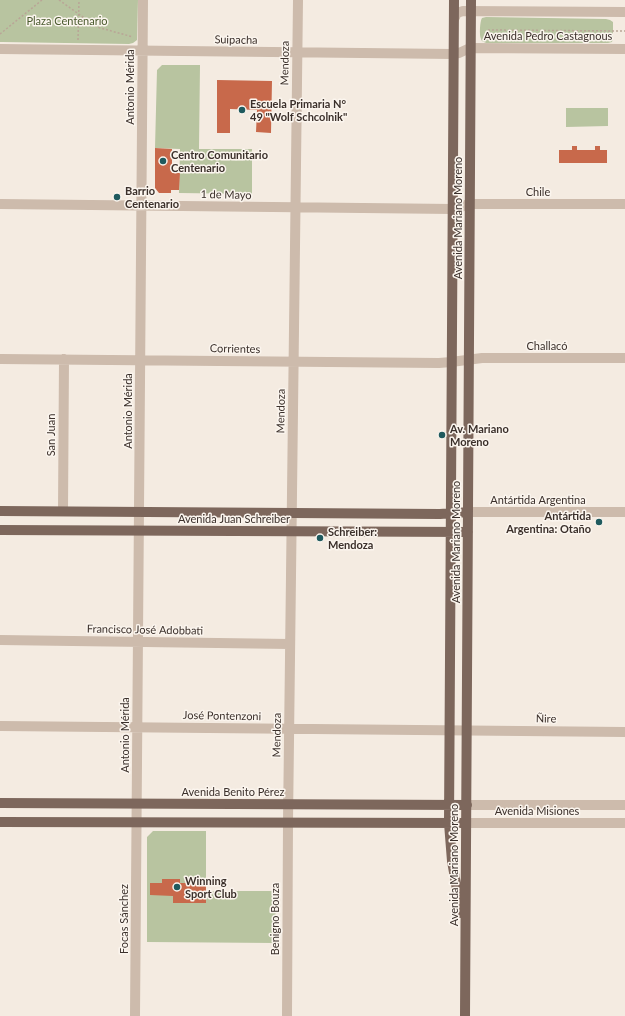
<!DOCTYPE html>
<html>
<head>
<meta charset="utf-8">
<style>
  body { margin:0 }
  canvas { display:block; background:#f4ebe1 }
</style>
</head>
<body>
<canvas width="625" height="1016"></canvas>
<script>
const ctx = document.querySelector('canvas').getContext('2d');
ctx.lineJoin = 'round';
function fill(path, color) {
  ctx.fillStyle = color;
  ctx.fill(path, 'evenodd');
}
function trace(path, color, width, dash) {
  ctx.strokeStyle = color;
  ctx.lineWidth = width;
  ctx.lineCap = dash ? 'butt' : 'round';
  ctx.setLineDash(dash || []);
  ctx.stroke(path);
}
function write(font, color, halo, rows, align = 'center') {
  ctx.font = font + ' Lato,sans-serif';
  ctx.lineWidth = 3;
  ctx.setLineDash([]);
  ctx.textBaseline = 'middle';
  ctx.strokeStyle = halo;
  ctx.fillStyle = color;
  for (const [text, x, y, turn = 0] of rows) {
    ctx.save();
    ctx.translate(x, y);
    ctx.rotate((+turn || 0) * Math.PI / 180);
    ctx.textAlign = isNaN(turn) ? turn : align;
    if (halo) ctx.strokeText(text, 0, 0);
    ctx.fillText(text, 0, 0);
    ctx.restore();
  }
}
const green = new Path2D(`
  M0 0H138L137 40 133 43 129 44 2 42H0Z
  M486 17 606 19 610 20 613 22V38L612 42 608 43H486C484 42 481 41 481 39 479 35 480 21 482 18Z
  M162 65H200L199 149H252V194L179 193 180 149 155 148 157 70Z
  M566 108H608V126L566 127Z
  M153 831H206V891H276L275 943 147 942V837Z`);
const building = new Path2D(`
  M217 80 272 81 271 133 256 132 257 110 230 109V133H217Z
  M572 146H577V150H595V146H600V150H607V163H559V150H572Z
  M155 148 172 149V173H180L179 190H171V193H159L155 188Z
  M162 879H180V883H206V903H173V896L150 895V883H162Z`);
const path = new Path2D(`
  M59 0 97 27 133 37
  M488 30 625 31
  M0 34 42 0
  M78 40 79 0`);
const minor = new Path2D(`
  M454 19 457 13 463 11 625 12
  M0 49 453 54 459 53 470 48 625 49
  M0 204 453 209C459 209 463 205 470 204H625
  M0 359 439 363 451 362 482 358H625
  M63 511 64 359
  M468 512H625
  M0 640 290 644
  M0 726 625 732
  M467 805H625
  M466 823H625
  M135 1016 143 0
  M287 1016 288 822 298 0`);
const major = new Path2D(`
  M454 0 449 823 452 861 461 913
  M0 511 440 514 468 512
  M0 530 468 532
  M0 803 467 805
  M0 822 466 823
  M465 1016 471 0`);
const markers = [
  [242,110,4,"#1f5a5e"],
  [163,161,4,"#1f5a5e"],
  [117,197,4,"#1f5a5e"],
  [442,435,4,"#1f5a5e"],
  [599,522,4,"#1f5a5e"],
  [320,538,4,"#1f5a5e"],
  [177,887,4,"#1f5a5e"]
];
const parkNames = [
  ["Plaza Centenario",67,21]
];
const streetNames = [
  ["Avenida Pedro Castagnous",548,36],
  ["Suipacha",236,40,1],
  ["Mendoza",285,63,-89],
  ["Antonio Mérida",130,87,-90],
  ["Chile",538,192],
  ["1 de Mayo",226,195,1],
  ["Avenida Mariano Moreno",458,218,-90],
  ["Challacó",547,346],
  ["Corrientes",235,349,1],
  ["Antonio Mérida",128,411,-90],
  ["Mendoza",281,411,-89],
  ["San Juan",51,435,-90],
  ["Antártida Argentina",538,500],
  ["Avenida Juan Schreiber",234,519],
  ["Avenida Mariano Moreno",456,542,-90],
  ["Francisco José Adobbati",145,630,1],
  ["José Pontenzoni",222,716,1],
  ["Ñire",546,719,1],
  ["Antonio Mérida",125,735,-90],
  ["Mendoza",277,735,-89],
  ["Avenida Benito Pérez",233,792],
  ["Avenida Misiones",537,811],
  ["Avenida Mariano Moreno",454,865,-90],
  ["Focas Sánchez",124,919,-90],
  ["Benigno Bouza",275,919,-90]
];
const poiNames = [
  ["Escuela Primaria N°",250,104],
  ["49 \"Wolf Schcolnik\"",250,117],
  ["Centro Comunitario",171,155],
  ["Centenario",171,168],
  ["Barrio",125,191],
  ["Centenario",125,204],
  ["Av. Mariano",450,429],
  ["Moreno",450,442],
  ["Antártida",591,516,"right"],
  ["Argentina: Otaño",591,529,"right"],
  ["Schreiber:",328,532],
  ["Mendoza",328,545],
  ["Winning",185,881],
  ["Sport Club",185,894]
];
fill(green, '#b8c4a0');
fill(building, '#c8694b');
trace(path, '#b9a596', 1.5, [2, 2]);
trace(minor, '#cdbbac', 10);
trace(major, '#7d675c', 10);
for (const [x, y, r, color] of markers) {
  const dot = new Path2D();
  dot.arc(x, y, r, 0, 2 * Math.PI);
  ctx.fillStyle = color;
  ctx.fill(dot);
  trace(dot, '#fbf5ee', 1.5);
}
write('11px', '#4a5a2e', '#fbf5ee', parkNames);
write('11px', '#3b302b', '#fbf5ee', streetNames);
write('bold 11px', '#3b302b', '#fbf5ee', poiNames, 'left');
</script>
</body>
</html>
